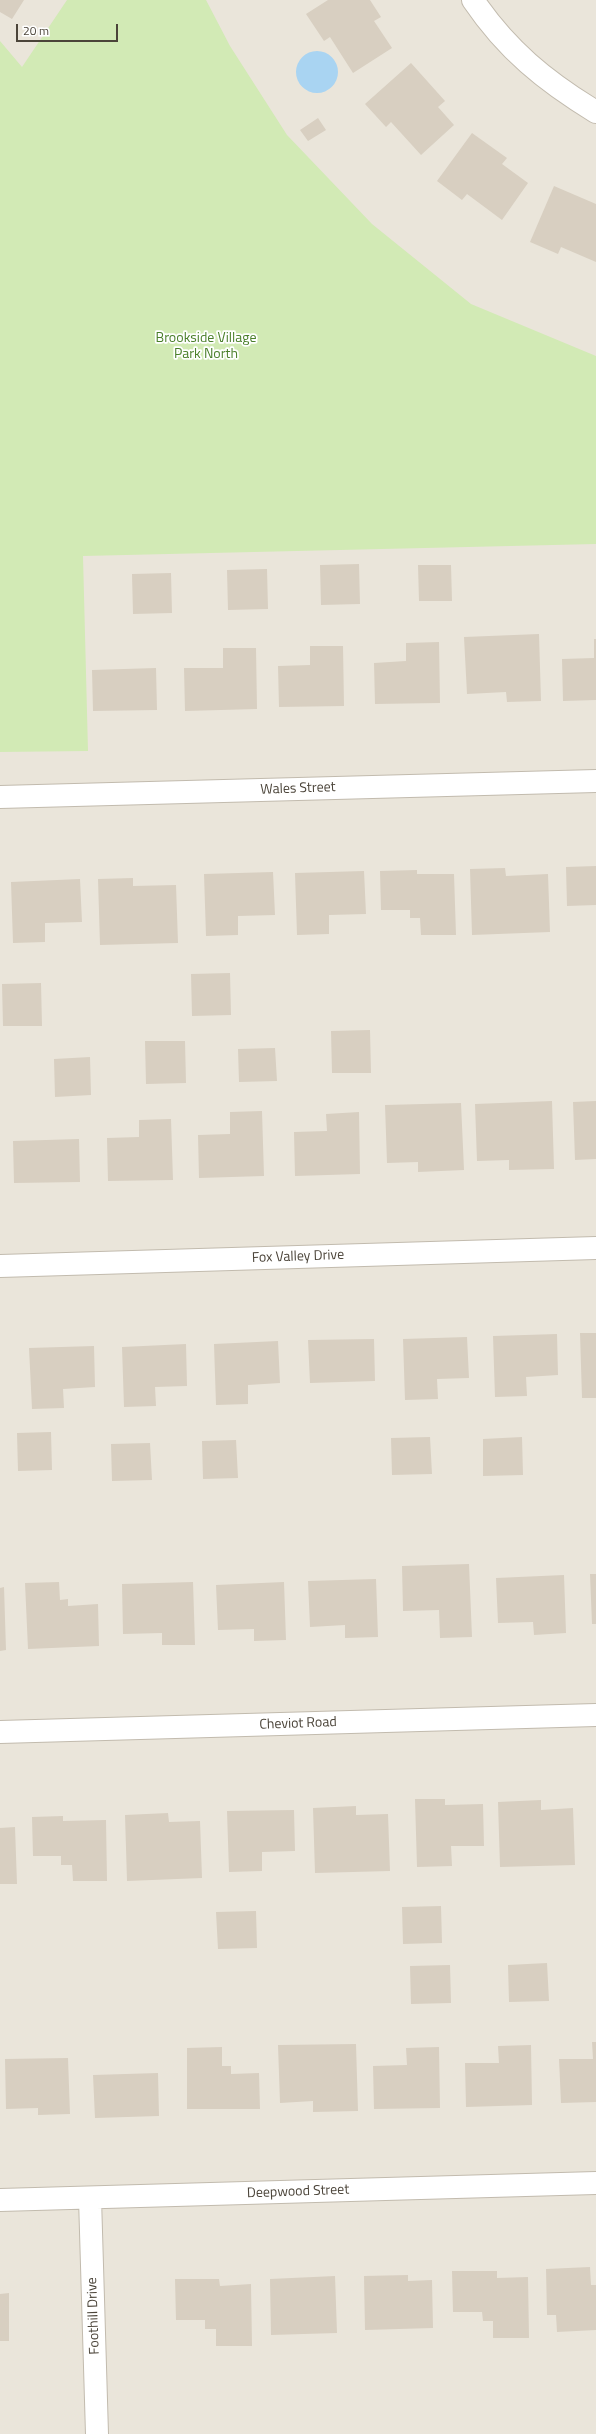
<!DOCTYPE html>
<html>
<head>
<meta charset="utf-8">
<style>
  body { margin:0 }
  #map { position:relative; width:596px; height:2434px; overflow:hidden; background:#f6f3ec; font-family:"Titillium Web",sans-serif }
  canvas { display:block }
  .scale { position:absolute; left:16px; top:24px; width:102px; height:18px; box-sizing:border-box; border:2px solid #4b4439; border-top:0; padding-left:5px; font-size:12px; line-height:14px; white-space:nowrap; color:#4b4439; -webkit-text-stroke:3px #fff; paint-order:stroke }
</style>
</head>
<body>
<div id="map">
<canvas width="596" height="2434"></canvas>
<div class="scale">20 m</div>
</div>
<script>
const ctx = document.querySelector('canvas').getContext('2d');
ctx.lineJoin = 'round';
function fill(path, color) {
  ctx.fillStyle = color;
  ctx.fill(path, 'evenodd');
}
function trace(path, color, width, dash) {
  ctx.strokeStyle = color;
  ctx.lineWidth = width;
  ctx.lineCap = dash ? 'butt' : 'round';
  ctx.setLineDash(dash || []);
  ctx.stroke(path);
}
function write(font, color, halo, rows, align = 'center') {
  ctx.font = font + ' "Titillium Web",sans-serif';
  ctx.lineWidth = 3.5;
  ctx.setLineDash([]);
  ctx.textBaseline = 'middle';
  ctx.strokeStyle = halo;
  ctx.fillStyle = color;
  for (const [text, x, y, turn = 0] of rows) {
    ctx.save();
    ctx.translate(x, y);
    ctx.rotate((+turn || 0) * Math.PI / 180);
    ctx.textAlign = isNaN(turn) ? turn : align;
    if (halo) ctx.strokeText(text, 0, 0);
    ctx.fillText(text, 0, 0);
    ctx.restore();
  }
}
const residential = new Path2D(`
  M0 0H596V2434H0Z`);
const green = new Path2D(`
  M67 0H206L230 46 287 135 372 224 471 304 596 356V544L83 556 88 751 0 752V41L22 67Z`);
const water = new Path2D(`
  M296 72a21 21 0 1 1 42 0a21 21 0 1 1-42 0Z`);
const building = new Path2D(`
  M0 0H24L12 19 0 12Z
  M328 0H370L381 17 374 21 392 48 353 73 330 37 324 41 306 14Z
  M411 63 445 101 438 107 454 125 421 155 391 122 386 127 365 104Z
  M318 118 326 130 308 141 300 130Z
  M472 133 507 158 502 164 528 183 502 220 467 194 462 200 437 181Z
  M554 186 596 204V262L561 247 558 254 530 242Z
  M359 564 360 604 321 605 320 565Z
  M418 565H451L452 601H419Z
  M267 569 268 609 228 610 227 570Z
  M171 573 172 613 133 614 132 574Z
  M539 634 541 701 507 702 506 692 467 694 464 637Z
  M594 639H596V700L563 701 562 659 594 658Z
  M439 642 440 703 375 704 374 663 406 661V643Z
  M310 646H343L344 706 279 707 278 666 310 665Z
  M223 648H256L257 709 185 711 184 668H223Z
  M156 668 157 710 93 711 92 670Z
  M596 866V905L567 906 566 867Z
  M505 868 506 876 548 874 550 932 472 935 470 869Z
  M417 870V874H454L456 935H421L420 918H410V910H381L380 871Z
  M364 871 366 914 329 915V934L297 935 295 873Z
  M273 872 275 915 238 916V935L206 936 204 874Z
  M133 878V886L176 885 178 943 100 945 98 879Z
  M80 879 82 922 45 923V942L13 943 11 882Z
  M230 973 231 1015 192 1016 191 974Z
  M41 983 42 1026H3L2 984Z
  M370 1030 371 1073H332L331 1031Z
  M145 1041H185L186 1083 146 1084Z
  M275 1048 277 1081 239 1082 238 1049Z
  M90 1057 91 1095 55 1097 54 1059Z
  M552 1101 554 1169 509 1170V1160L477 1161 475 1104Z
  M596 1101V1159L575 1160 573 1102Z
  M461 1103 464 1170 418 1172V1162L387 1163 385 1105Z
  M262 1111 264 1176 199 1178 198 1135 230 1134V1112Z
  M359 1112 360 1174 295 1176 294 1132 327 1131 326 1114Z
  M171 1119 173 1180 108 1181 107 1138 139 1137V1120Z
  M79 1139 80 1182 14 1183 13 1141Z
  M580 1333H596V1398H582Z
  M557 1334 558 1375 526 1377 527 1396 495 1397 493 1336Z
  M467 1337 469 1378 437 1379 438 1399 405 1400 403 1339Z
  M374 1339 375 1381 310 1383 308 1340Z
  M278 1341 280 1383 248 1385V1404L216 1405 214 1344Z
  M186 1344 187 1386 155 1387 156 1406 124 1407 122 1347Z
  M94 1346 95 1387 63 1389 64 1408 32 1409 29 1348Z
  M51 1432 52 1470 18 1471 17 1433Z
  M430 1437 432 1474 392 1475 391 1438Z
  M522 1437 523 1475 483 1476V1439Z
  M236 1440 238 1478 203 1479 202 1441Z
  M150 1443 152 1480 112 1481 111 1444Z
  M469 1564 472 1637 440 1638 439 1610 403 1611 402 1566Z
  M590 1574H596V1624H592Z
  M564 1575 566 1633 534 1635 533 1622 498 1623 496 1578Z
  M376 1579 378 1637 345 1638V1625L310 1627 308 1581Z
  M59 1582 60 1600 68 1599V1606L98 1604 99 1646 28 1649 25 1583Z
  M193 1582 195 1645H162V1633L123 1634 122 1584Z
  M284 1582 286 1640 254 1641V1629L218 1630 216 1585Z
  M4 1587 6 1650 0 1651V1588Z
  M415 1799H445V1805L483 1804 484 1846H451L452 1866 417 1867Z
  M541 1800V1810L573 1808 575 1865 500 1867 498 1802Z
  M356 1806V1815L388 1814 390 1871 315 1873 313 1808Z
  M294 1810 295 1851 262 1852V1871L229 1872 227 1811Z
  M168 1813 169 1822 200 1821 202 1878 127 1881 125 1815Z
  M63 1816V1821L106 1820 107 1881H73L72 1865H61V1856H33L32 1817Z
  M15 1827 17 1884H0V1828Z
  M441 1906 442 1943 403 1944 402 1907Z
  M256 1911 257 1948 218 1949 216 1912Z
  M547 1963 549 2001 509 2002 508 1965Z
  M450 1965 451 2003 411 2004 410 1966Z
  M592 2042H596V2102L561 2103 559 2059H593Z
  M356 2044 358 2111 313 2112V2101L280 2103 278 2045Z
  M531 2045 532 2105 466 2107 465 2063H499L498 2046Z
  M222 2047V2066H231V2074L259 2073 260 2109H187V2048Z
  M439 2047 440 2108 374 2109 373 2066 407 2065 406 2048Z
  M68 2058 70 2114 38 2115V2108L6 2109 5 2059Z
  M158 2073 159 2116 95 2118 93 2075Z
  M590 2267 591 2285H596V2330L557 2332 556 2315H547L546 2269Z
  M452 2271H497V2278L528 2277 529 2338H493V2321H483L482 2312H453Z
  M408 2275V2281L432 2280 433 2328 365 2330 364 2276Z
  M335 2276 337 2333 271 2335 270 2279Z
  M175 2279H219L220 2286 251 2284 252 2346H216V2329H205V2320H176Z
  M9 2293V2341H0V2294Z`);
const minor = new Path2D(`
  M473 0C507 50 545 81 596 112
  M0 797 596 781
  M0 1266 596 1248
  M0 1732 596 1715
  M90 2198 97 2434
  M0 2200 596 2183`);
const parkNames = [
  ["Brookside Village",206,339],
  ["Park North",206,355]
];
const streetNames = [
  ["Wales Street",298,789,-2],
  ["Fox Valley Drive",298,1257,-2],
  ["Cheviot Road",298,1724,-2],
  ["Deepwood Street",298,2192,-2],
  ["Foothill Drive",94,2316,-92]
];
fill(residential, '#eae5da');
fill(green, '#d2eab5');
fill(water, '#a9d4f2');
fill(building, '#d8cfc1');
trace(minor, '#c2bbae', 24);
trace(minor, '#fff', 22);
write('14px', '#4a7f2a', '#fff', parkNames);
write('14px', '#4b4439', '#fff', streetNames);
</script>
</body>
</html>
